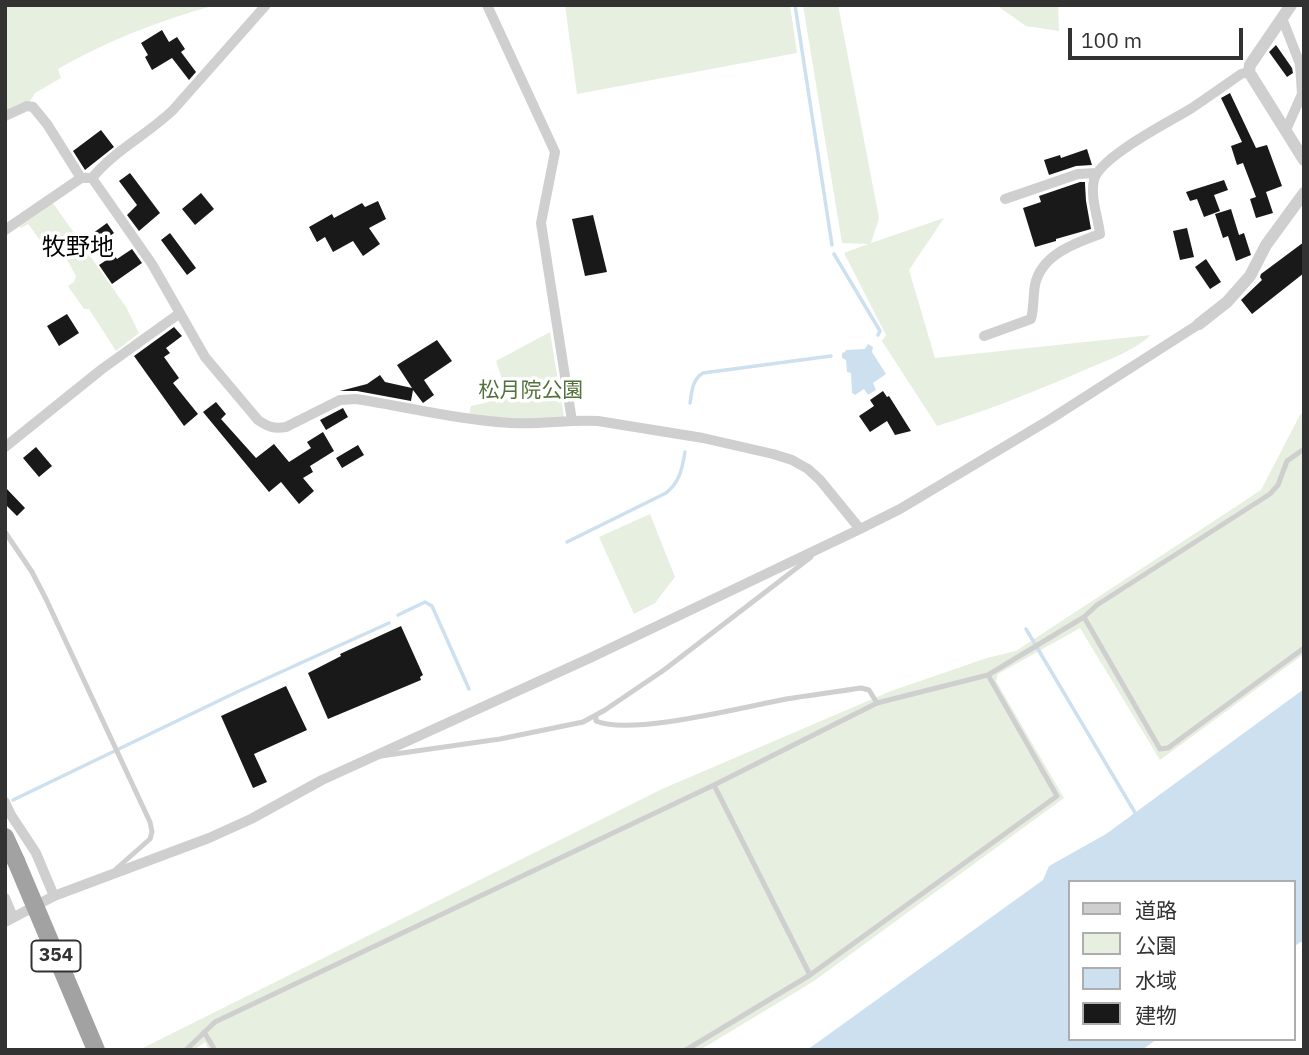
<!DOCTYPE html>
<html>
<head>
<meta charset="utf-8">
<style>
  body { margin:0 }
  #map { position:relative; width:1309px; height:1055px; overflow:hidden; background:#fff; font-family:"IBM Plex Sans","Noto Sans JP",sans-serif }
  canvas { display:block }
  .frame { position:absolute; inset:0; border:7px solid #323232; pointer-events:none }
  .legend { position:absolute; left:1068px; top:880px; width:228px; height:161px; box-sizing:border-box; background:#fff; border:2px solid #adadad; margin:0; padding:9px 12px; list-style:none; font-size:21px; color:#323232 }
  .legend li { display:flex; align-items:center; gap:14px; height:35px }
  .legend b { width:35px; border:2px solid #adadad }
  .scale { position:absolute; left:1068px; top:28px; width:175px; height:32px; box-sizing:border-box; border:4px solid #323232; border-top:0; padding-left:9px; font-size:21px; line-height:24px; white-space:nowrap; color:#323232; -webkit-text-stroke:5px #fff; paint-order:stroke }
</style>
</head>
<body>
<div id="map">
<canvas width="1309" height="1055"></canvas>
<div class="frame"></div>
<ul class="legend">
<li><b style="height:9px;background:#cfcfcf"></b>道路</li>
<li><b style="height:19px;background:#e7efe0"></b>公園</li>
<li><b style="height:19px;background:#cce0ef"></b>水域</li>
<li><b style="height:19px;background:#191919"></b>建物</li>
</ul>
<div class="scale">100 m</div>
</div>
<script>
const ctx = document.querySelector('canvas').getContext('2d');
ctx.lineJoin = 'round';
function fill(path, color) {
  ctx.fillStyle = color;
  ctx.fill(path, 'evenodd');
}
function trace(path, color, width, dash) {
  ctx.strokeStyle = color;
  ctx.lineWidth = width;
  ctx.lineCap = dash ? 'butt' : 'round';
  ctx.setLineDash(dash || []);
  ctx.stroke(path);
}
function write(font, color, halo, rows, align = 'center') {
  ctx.font = font + ' "IBM Plex Sans","Noto Sans JP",sans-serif';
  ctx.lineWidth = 7;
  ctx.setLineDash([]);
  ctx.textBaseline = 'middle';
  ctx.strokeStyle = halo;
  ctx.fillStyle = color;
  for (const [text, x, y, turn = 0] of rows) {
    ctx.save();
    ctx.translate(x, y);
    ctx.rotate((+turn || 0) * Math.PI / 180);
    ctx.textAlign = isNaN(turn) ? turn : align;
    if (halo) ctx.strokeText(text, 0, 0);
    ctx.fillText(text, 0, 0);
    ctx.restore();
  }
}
const green = new Path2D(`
  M5 5H216C161 20 108 40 58 69L61 78 35 93 27 106 5 116Z
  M565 5H790L797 53 577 94Z
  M803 5H838L879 218 871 243 944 218 909 270 935 358 1151 335C1133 351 1111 359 1089 368 1039 390 989 410 937 426L882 341 886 335 844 253 868 244 842 243Z
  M996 5H1058L1059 31 1026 26Z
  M53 203 126 307 139 333 116 351 89 309H84L68 286 74 282 76 276 62 251 52 256 28 224 21 228 20 226Z
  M550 332 564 417 529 421 469 415 471 406C506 399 508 395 496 361Z
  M1304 411V654L1160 760 1080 628 998 674 996 681 1064 798 814 981 700 1050H209L205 1042 194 1050H139L662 789 891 691 987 658 1016 651 1261 490 1300 415Z
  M650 514 675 577 655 603 634 614 599 537Z`);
const water = new Path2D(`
  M868 344 873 347 872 352 886 374 873 383 876 390 868 395 864 389 855 395 852 393 851 373 847 372 846 360 842 358V353L845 352 846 350 865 349Z
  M1304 689V940L1293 947V882H1069V1039H1157L1142 1050H807L1043 880 1049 866 1106 834Z`);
const stream = new Path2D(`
  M795 5 832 245
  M834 254 880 331 878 335
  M690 403C692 391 692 380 703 373L831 356
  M567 542 666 493C680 482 682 469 685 452
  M398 615 425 602 432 606 469 689
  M1026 629 1137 816
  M13 800 239 691 389 623`);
const building = new Path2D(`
  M162 30 169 42 177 37 185 49 181 52 196 72 189 80 172 58 152 70 145 57 148 55 141 43Z
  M1276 45 1292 68 1293 73 1287 77 1269 52Z
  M1230 93 1256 148 1267 145 1282 186 1266 192 1273 213 1256 218 1250 199 1256 197 1243 163 1237 165 1231 146 1242 142 1221 98Z
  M101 130 114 147 85 170 73 151Z
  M1087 149 1092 165 1076 166 1049 175 1044 160 1060 155 1061 158Z
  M130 173 160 213 139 231 127 215 137 205 119 181Z
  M1224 180 1228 190 1214 195 1220 211 1204 217 1197 199 1190 201 1186 192Z
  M1080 182H1085V184L1086 201 1091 229 1056 239V241L1035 247 1023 208 1041 202 1039 196Z
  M201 193 214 209 195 225 182 209Z
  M378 201 386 219 369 228 380 244 363 256 353 241 333 252 325 237 317 242 309 227 332 214 334 218 362 203 365 207Z
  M1231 209 1239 235 1244 233 1251 255 1236 261 1228 236 1223 238 1215 214Z
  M593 215 607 272 585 276 572 219Z
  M107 223 114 233 96 246 89 236Z
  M1187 228 1194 257 1180 260 1173 231Z
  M170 233 196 268 187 275 161 240Z
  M1304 242V273L1252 314 1241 300 1262 280 1260 277 1261 274Z
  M132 249 142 263 112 284 99 265 114 255 117 259Z
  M1206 259 1221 282 1210 289 1195 267Z
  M67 314 79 333 59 346 47 326Z
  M174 327 182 336 166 348 170 353 164 357 179 378 173 383 198 414 184 426 134 356Z
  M437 340 452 361 424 380 434 395 423 403 413 390 411 401 357 391H340L367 384 380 375 385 382 412 388 397 365Z
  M883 391 887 397 889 396 911 431 895 435 887 421 870 432 859 416 874 406 870 400Z
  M216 402 226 414 221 419 256 458 274 444 289 462 311 448 307 442 323 432 334 451 310 466 313 472 303 478 314 491 299 504 281 482 269 492 203 412Z
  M343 408 348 417 326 430 320 420Z
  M358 445 364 455 342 468 336 458Z
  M36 447 52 466 39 477 23 458Z
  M5 487 25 508 17 516 5 504Z
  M401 626 423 675 420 677 421 680 328 719 308 673 341 656 340 654Z
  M286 686 307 730 254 754 267 782 253 788 221 716Z`);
const service = new Path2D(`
  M5 532 32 572 46 599 150 822 152 832 150 839 116 869
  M1084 617 1160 749 1168 748 1304 648
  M596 716V721C631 736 744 707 786 699 811 695 836 692 861 688L869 690 877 703
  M381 756 500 739 583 722 605 710 664 670 811 557
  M714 785 810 975
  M204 1032 215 1050
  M186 1050 215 1022 714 785 877 703 988 675 1084 617 1097 605 1270 494 1278 485 1287 461 1304 449
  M686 1050 810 975 1057 796 988 675`);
const minor = new Path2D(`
  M487 5 555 152 541 223 572 421
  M1282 18 1300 64 1302 94 1286 130
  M5 116 27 106 33 107 47 124 81 178
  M92 178C114 151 148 134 173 110L266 5
  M1005 199 1078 174 1097 173
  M5 230 81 178H92L152 264 205 357 258 420C268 427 274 429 286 427L340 400 356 399C408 407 459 420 511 423 541 425 569 419 598 421L703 438 773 454 792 460 808 469 820 480 860 529
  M984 336 1031 319C1034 308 1033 296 1035 285 1041 255 1075 243 1100 234 1098 217 1090 197 1094 180 1099 157 1171 121 1192 108 1208 97 1224 86 1241 74L1249 72
  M5 447 102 369 180 313
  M5 802 11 815 36 853 54 896
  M5 898 13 917
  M5 922 54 896 209 838 251 819 322 780 590 658 860 529 900 509 1049 420 1199 324`);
const tertiary = new Path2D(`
  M1291 5 1250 65 1249 72 1304 160
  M1199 324 1227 302 1250 276 1266 245 1304 193`);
const trunk = new Path2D(`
  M5 837 16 861`);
const trunkBridge = new Path2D(`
  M16 861 96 1050`);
const shields = [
  [56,956,49]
];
const shieldNames = [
  ["354",56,956]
];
const parkNames = [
  ["松月院公園",531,391]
];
const quarterNames = [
  ["牧野地",78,248]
];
fill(green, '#e7efe0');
fill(water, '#cce0ef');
trace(stream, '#cce0ef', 3.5);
fill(building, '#191919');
trace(service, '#cfcfcf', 5);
trace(minor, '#cfcfcf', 10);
trace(tertiary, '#cfcfcf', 12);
trace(trunk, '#a2a2a2', 18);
trace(trunkBridge, '#a2a2a2', 18);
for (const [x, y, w] of shields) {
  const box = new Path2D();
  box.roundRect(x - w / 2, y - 15.5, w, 31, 5);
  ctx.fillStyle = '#fff';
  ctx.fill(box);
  trace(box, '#323232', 2);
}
write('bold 19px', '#323232', null, shieldNames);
write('21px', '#52713c', '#fff', parkNames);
write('24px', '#000', '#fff', quarterNames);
</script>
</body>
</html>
